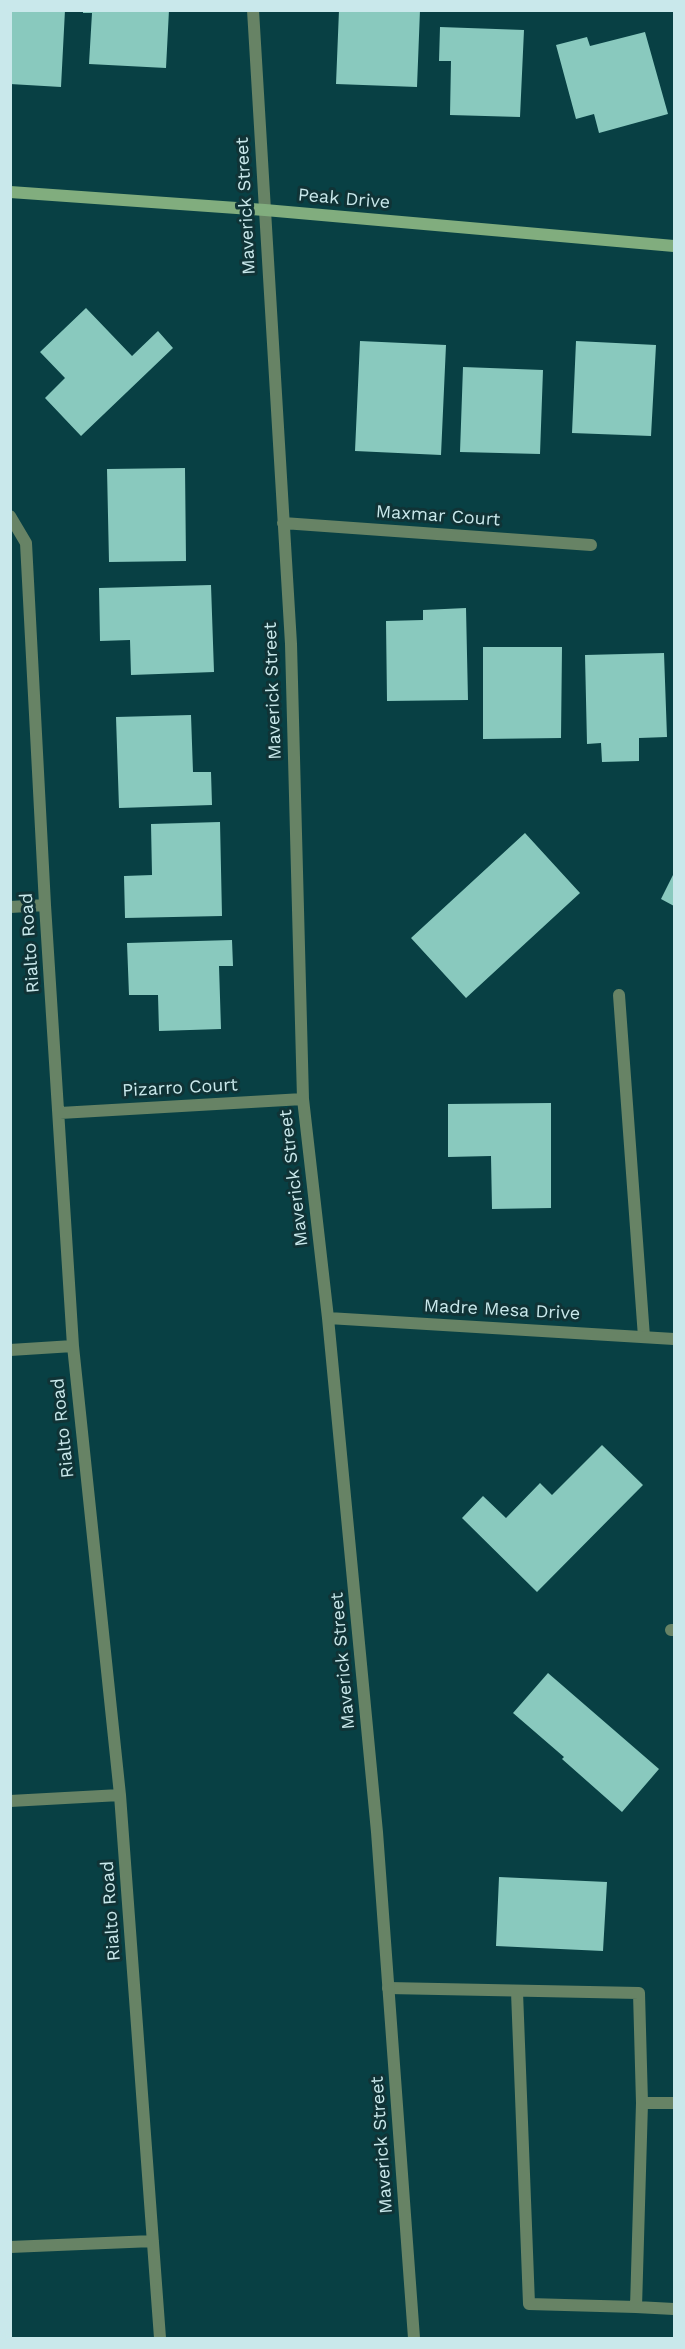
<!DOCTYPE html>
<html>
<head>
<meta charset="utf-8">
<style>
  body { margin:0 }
  #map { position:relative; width:685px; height:2349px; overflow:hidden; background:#084044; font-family:"Work Sans",sans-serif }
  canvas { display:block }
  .frame { position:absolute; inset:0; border:12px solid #c9e8eb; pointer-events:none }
</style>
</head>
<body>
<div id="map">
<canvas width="685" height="2349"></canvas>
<div class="frame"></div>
</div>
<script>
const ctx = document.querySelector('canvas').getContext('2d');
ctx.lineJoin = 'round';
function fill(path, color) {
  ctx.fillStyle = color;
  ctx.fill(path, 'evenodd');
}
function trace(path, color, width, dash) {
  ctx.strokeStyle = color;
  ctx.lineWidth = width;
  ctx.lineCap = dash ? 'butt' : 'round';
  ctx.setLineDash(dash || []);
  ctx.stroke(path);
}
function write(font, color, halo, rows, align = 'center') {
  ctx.font = font + ' "Work Sans",sans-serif';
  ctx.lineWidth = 6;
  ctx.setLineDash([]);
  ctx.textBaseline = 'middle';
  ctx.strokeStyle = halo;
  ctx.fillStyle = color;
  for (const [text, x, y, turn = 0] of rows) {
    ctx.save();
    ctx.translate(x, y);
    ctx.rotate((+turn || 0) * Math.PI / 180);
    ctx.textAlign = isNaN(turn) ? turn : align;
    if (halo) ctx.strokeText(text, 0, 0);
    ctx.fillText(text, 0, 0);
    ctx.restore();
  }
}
const building = new Path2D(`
  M10 10H65L61 87 10 84Z
  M83 10H169L166 68 89 64 92 13H83Z
  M339 10H420L417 87 336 84Z
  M440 27 524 30 520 117 450 115 451 61H439Z
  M645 32 668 114 599 133 594 114 576 119 556 45 587 37 590 46Z
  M86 308 132 356 158 331 173 348 81 436 45 398 65 378 40 352Z
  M360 341 446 345 441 455 355 451Z
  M576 341 656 345 651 436 572 433Z
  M463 367 543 370 540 454 460 452Z
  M185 468 186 561 109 562 107 469Z
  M211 585 214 672 131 675 130 640 100 641 99 588Z
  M466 608 468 700 387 701 386 621 423 620V610Z
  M483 647H562L561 738 483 739Z
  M664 653 667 737 639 738V761L602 762 601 743 587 744 585 655Z
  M191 715 193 772H211L212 805 119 808 116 717Z
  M220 822 222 916 125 918 124 876 152 875 151 824Z
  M525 833 580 893 466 998 411 938Z
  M674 873V906L661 899Z
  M232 940 233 966H219L221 1029 159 1031 158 995H129L127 943Z
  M551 1103V1208L492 1209 491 1156 448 1157V1104Z
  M602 1445 643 1485 537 1592 462 1518 483 1496 506 1518 540 1483 552 1495Z
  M548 1673 659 1769 622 1812 562 1759 564 1757 513 1713Z
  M499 1877 607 1882 603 1951 496 1946Z`);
const lane = new Path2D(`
  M619 995 644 1337
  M388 1988 639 1993 642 2103
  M517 1992 529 2304 636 2307
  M674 2103H642L636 2307 674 2309`);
const street = new Path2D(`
  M253 10 291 644 303 1099 328 1318 377 1832 414 2338
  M10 516 26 543 45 905 73 1346 120 1795 160 2338
  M283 523 591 545
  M10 907 45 905
  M60 1113 303 1099
  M328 1318 674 1339
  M10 1350 73 1346
  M671 1630H674
  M10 1801 120 1795
  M10 2247 153 2241`);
const secondary = new Path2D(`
  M10 192 265 210 674 246`);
const streetNames = [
  ["Peak Drive",344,199,5],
  ["Maverick Street",246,206,-93],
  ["Maxmar Court",438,516,4],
  ["Maverick Street",273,691,-92],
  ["Rialto Road",30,943,-94],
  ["Pizarro Court",180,1088,-3],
  ["Maverick Street",294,1178,-97],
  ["Madre Mesa Drive",502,1310,3],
  ["Rialto Road",63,1428,-96],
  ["Maverick Street",343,1661,-95],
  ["Rialto Road",111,1911,-94],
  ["Maverick Street",382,2145,-94]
];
fill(building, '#89c9be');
trace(lane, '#678365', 12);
trace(street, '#678365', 12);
trace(secondary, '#81ad7e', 12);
write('18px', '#c9e8eb', '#103336', streetNames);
</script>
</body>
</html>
